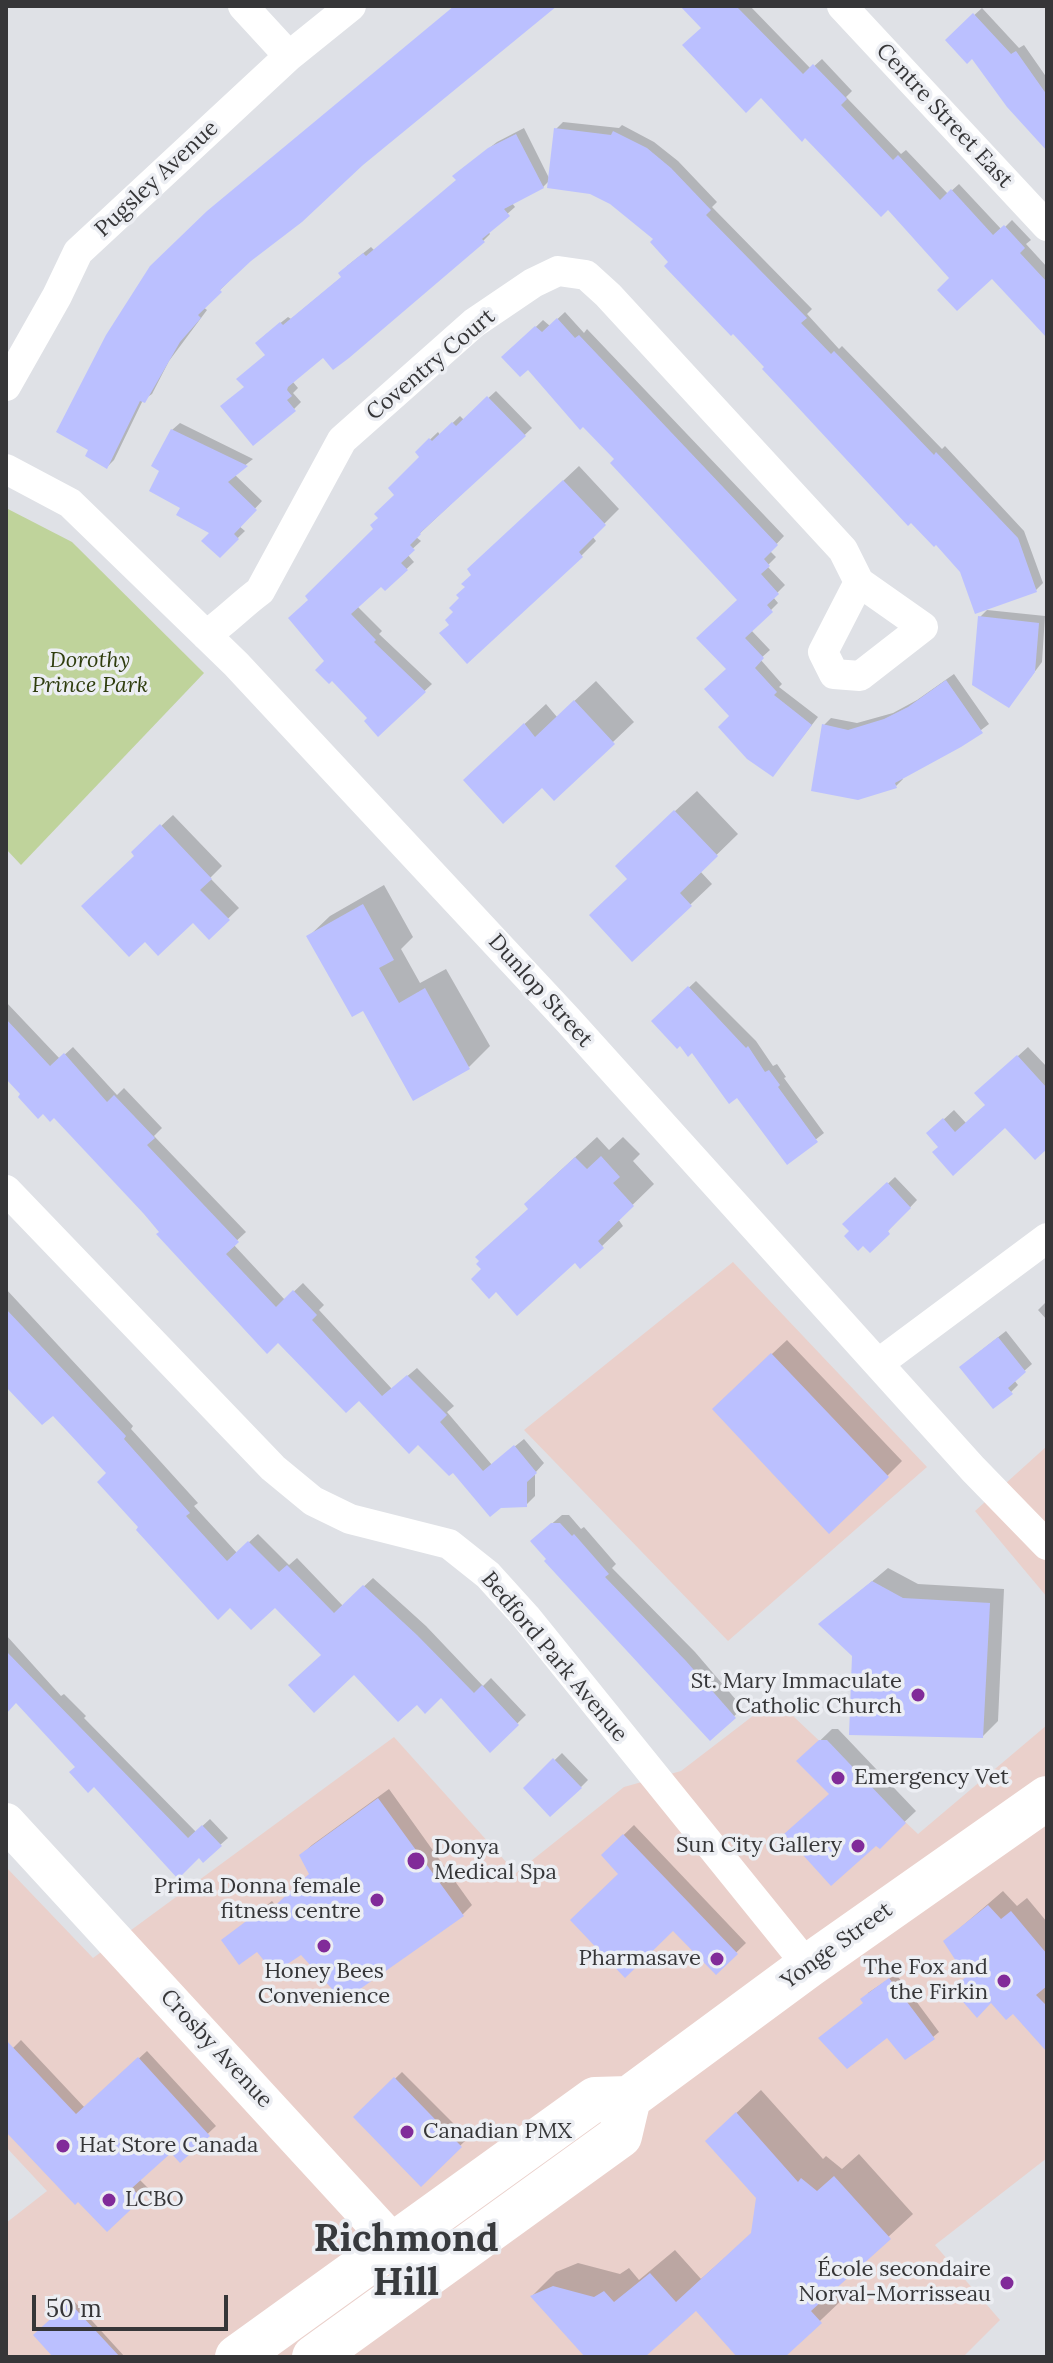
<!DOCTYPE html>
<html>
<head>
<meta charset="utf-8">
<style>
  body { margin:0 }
  #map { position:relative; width:1053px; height:2363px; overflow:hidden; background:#dfe1e6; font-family:Lora,serif }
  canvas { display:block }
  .frame { position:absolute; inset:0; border:8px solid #363638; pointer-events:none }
  .scale { position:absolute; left:32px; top:2295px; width:196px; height:36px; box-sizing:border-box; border:4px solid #363638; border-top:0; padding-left:10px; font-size:24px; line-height:28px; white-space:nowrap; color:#363638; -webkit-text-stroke:6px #eceef3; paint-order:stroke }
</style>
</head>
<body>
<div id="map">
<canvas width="1053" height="2363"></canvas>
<div class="frame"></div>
<div class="scale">50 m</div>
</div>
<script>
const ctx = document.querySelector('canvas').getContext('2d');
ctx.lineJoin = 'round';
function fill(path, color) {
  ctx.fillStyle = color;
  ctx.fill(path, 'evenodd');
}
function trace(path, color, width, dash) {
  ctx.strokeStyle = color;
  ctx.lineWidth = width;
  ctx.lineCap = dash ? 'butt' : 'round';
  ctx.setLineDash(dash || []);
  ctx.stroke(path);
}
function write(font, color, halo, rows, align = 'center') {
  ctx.font = font + ' Lora,serif';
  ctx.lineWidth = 7;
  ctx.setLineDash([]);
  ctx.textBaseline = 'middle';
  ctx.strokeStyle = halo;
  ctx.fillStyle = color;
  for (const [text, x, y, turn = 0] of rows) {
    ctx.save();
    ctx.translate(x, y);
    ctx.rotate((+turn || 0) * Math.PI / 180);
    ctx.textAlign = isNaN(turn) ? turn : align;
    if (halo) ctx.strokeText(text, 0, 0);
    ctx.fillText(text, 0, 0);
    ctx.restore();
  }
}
const commercial = new Path2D(`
  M733 1262 927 1467 728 1641 524 1430Z
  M1047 1446V1597L975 1511Z
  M775 1699 918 1834 1047 1725V2158L935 2245 1000 2320 963 2357H6V2223L47 2191 6 2147V1867L93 1958 394 1737 516 1873 624 1787 681 1771Z`);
const green = new Path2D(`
  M6 508 72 542 204 673 21 865 6 849Z`);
const shadow = new Path2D(`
  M455 6H554L361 164 251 259 203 307 207 310 169 361 152 394 143 400 114 460 107 467 90 449 58 432Z
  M682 6H750L811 69 822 59 852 91 846 97 901 154 906 150 948 194 959 184 1002 230 1012 220 1031 240 1026 244 1047 267V335L992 276 952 278 888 208 761 95Z
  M982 8 1019 48 1024 45 1047 78V141L972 56 947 40Z
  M563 122 619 128 622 125 654 142 678 161 717 202 712 207 812 309 807 314 839 349 842 346 942 449 945 446 1024 531 1043 583 1036 590 962 571 671 262 656 239 556 129Z
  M524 128 550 180 543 187 512 203 515 207 488 231 490 234 483 241 324 355 293 382 298 388 293 393 301 402 294 409 246 387 267 355 264 336 288 317 291 319 343 276 347 266 371 247 374 250 458 180 462 169 497 142Z
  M565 312 584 333 587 329 784 536 770 551 776 557 767 566 785 585 773 597 778 603 751 630 770 650 760 659 782 684 779 687 818 717 773 775 732 716 729 669 739 600 617 459 528 367 504 358 543 320 550 326Z
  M496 391 532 428 416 537 421 541 407 554 414 562 385 589 381 584 357 606 382 631 379 634 432 684 378 734 370 718 327 661 376 529 422 457 417 452 438 432 440 435 460 416 464 420Z
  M180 423 253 459 234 474 262 501 239 526 245 531 220 555 212 532 183 507 172 430Z
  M579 466 619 509 592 536 596 541 582 555 467 661 451 624 484 555Z
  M987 610 1045 616 1042 662 1009 706 980 617Z
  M954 674 989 724 960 746 902 777 903 779 896 786 824 725 831 718 857 723 893 713 917 700Z
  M596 681 634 722 554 798 542 785 486 760 546 704 557 717Z
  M697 791 738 834 700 871 712 884 633 959 629 879 638 845Z
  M173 815 222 866 210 878 239 908 209 937 133 852Z
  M384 885 413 937 401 949 420 983 446 969 490 1046 469 1067 364 1009 309 936 330 916Z
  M696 981 756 1041 773 1066 777 1064 786 1077 784 1078 824 1133 787 1162 737 1095 692 1050 653 1021Z
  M6 1002 60 1059 73 1047 117 1095 124 1088 162 1128 154 1136 246 1232 233 1244 285 1300 303 1283 324 1305 319 1310 392 1389 417 1368 454 1406 447 1412 492 1465 524 1439 544 1463 535 1473V1496L526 1505 453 1470 278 1340 161 1232 55 1116 23 1094 6 1076Z
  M1028 1047 1047 1067V1146L1006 1125 941 1146 929 1133 954 1110 966 1123 987 1104V1084Z
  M597 1137 609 1150 623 1137 640 1154 633 1161 654 1184 618 1219 623 1226 581 1266 530 1208 547 1183Z
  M895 1177 917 1200 870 1250 845 1224Z
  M6 1289 133 1426 131 1429 198 1503 194 1506 237 1553 258 1534 289 1565 297 1558 343 1606 373 1578 426 1626 483 1686 491 1678 526 1715 490 1750 441 1696 417 1703 354 1672 323 1654 275 1605 141 1527 109 1473 53 1413 6 1384Z
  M1047 1301V1320L1038 1310Z
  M1006 1331 1032 1364 1014 1380 1018 1385 1011 1392 969 1360Z
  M787 1340 902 1461 887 1476 729 1394Z
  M562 1515H569L581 1529 584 1527 616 1564 612 1568 695 1652 743 1708 710 1738 541 1533Z
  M888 1568 918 1584 1004 1589 998 1721 983 1736 854 1655 821 1624Z
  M6 1635 61 1696 64 1694 86 1716 84 1718 196 1832 210 1819 228 1838 203 1860 77 1767 17 1700 6 1694Z
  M832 1729H838L916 1811 879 1846 799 1761Z
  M562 1753 588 1780 581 1787 526 1788Z
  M389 1789 472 1905 462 1915 302 1952 257 1949 224 1940 272 1901 276 1906 311 1874 301 1855 312 1845Z
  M634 1825 746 1943 716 1972 603 1855Z
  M1003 1891 1017 1906 1027 1898 1047 1922V2049L1013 2011 969 1975 945 1941Z
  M896 1974 939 2032 933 2037 888 2035 865 2003 868 1993Z
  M21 2040 85 2108 147 2051 216 2126 180 2160 171 2150 139 2179 149 2189 107 2229 6 2129V2055Z
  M402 2072 468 2138 421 2184 356 2117Z
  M761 2090 823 2159 826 2156 842 2169 859 2154 913 2214 834 2287 844 2298 782 2357H740L696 2309 642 2357H587L532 2296 556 2272 578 2263 620 2274 629 2268 639 2280 675 2250 701 2279 754 2232 758 2198 731 2118Z
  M73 2300 125 2357H56L36 2335Z`);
const building = new Path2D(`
  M454 6H557L363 165 302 222 251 261 220 290 222 292 198 315 201 318 180 342 145 403 140 401 107 469 85 456 88 450 56 432 106 335 150 266 207 211Z
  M680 6H736L803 74 813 64 847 99 841 105 893 160 898 155 940 200 951 189 993 235 1004 225 1025 248 1020 253 1047 282V338L992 279 957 311 937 290 949 278 888 210 881 217 805 138 802 142 761 98 746 113 682 45 701 28Z
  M973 13 1011 54 1016 51 1047 95V151L1007 107 972 59 967 64 945 40Z
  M554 128 611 135 613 131 647 148 671 168 711 210 706 215 807 318 801 323 831 354 834 351 934 455 936 452 1018 538 1037 592 975 614 960 572 936 545 934 547 911 523 908 526 779 387 762 369 764 367 733 334 731 336 664 266 668 262 650 242 653 239 610 204 590 194 547 188Z
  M516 134 544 188 504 209 510 216 482 239 485 242 349 358 333 370 323 358 288 387 287 390 292 396 287 400 296 411 253 446 220 406 244 387 236 379 265 355 255 343 280 322 283 325 341 277 338 273 363 253 366 256 456 180 452 176 488 148Z
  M557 318 575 338 579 335 778 545 764 559 770 566 761 574 779 594 767 605 773 612 745 638 764 658 755 668 777 692 774 695 812 725 773 777 747 759 718 727 729 716 704 689 726 669 696 638 737 600 610 463 614 459 583 427 580 430 528 370 520 377 501 357 535 326 542 332Z
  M487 396 526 436 420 533 421 534 410 545 415 550 401 563 408 570 385 591 381 587 351 614 376 640 374 642 426 692 378 737 364 721 367 718 332 681 329 684 315 670 324 661 288 618 308 600 305 596 373 529 370 525 378 518 374 514 394 495 388 488 419 457 415 452 429 438 432 441 452 422 456 426Z
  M171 429 248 466 228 482 257 510 234 534 239 539 220 558 201 541 209 533 176 515 180 508 149 491 159 471 151 466Z
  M563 480 606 525 579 552 583 557 467 664 439 633 449 625 445 620 453 612 449 608 459 598 456 595 465 587 461 584 471 575 467 569Z
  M978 616 1039 623 1035 672 1009 708 972 685Z
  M946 680 983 733 961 747 895 783 897 788 858 800 811 791 822 724 848 730 884 719 908 707Z
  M574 700 615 744 554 801 542 788 503 824 463 780 524 723 535 737Z
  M674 810 718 856 680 893 692 906 632 962 589 915 627 879 615 866Z
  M160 824 212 879 200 890 230 920 209 940 193 923 158 956 145 942 129 957 81 906 134 856 131 852Z
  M363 904 394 960 379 968 399 1003 425 988 470 1069 413 1101 363 1011 352 1017 306 936Z
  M688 986 746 1048 748 1046 765 1072 769 1070 780 1085 778 1087 818 1142 787 1165 737 1098 729 1104 692 1053 688 1057 680 1046 677 1049 651 1021Z
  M6 1019 50 1066 64 1053 107 1102 114 1095 155 1138 147 1145 239 1242 226 1254 276 1307 293 1290 317 1315 312 1320 382 1396 407 1375 447 1415 440 1422 483 1471 514 1445 537 1473 527 1482V1507L501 1508 490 1517 453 1473 449 1476 418 1445 409 1454 359 1401 346 1413 278 1343 267 1354 156 1234 159 1232 144 1214 54 1118 50 1122 43 1114 38 1119 18 1097 20 1094 6 1079Z
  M1017 1055 1047 1088V1149L1035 1160 1005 1128 953 1176 932 1152 938 1147 926 1133 943 1118 955 1132 985 1105 974 1093Z
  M601 1156 620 1177 613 1183 634 1206 598 1241 604 1248 580 1269 575 1263 517 1316 496 1292 489 1299 471 1279 481 1269 476 1264 479 1261 475 1257 528 1209 524 1204 575 1157 587 1169Z
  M887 1182 911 1208 888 1231 890 1234 870 1253 863 1246 858 1251 844 1236 849 1231 842 1224Z
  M6 1309 126 1436 124 1439 190 1513 186 1516 227 1561 248 1541 279 1572 287 1565 334 1613 363 1585 417 1635 474 1693 482 1685 519 1725 490 1753 441 1698 425 1714 417 1705 398 1722 354 1675 314 1713 288 1685 321 1655 275 1608 251 1630 230 1608 218 1620 136 1530 138 1527 97 1482 106 1473 53 1416 42 1425 6 1387Z
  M998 1337 1026 1372 1008 1388 1013 1394 993 1409 959 1367Z
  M771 1353 889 1477 829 1534 712 1409Z
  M551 1523H560L572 1536 574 1534 609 1574 605 1577 686 1661 736 1718 710 1741 544 1561 546 1559 530 1541Z
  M872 1581 903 1598 990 1603 983 1738 849 1735 852 1656 818 1624Z
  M6 1651 188 1838 202 1825 222 1846 203 1863 199 1858 178 1879 94 1787 88 1793 69 1772 75 1767 16 1703 6 1714Z
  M819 1740H827L906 1823 880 1849 876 1846 831 1886 784 1834 829 1794 796 1761Z
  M553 1758 582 1788 550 1817 523 1788Z
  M378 1798 464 1916 343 2001 301 1955 274 1973 257 1952 239 1965 221 1940 261 1910 265 1915 309 1874 299 1855Z
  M623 1834 738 1954 716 1975 673 1931 625 1978 570 1920 618 1874 601 1855Z
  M988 1905 1001 1919 1011 1911 1047 1954V1986L1036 1995 1047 2006V2052L1013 2014 1006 2020 991 2003 977 2018 952 1989 967 1976 954 1964 956 1961 943 1941Z
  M889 1978 935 2039 905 2060 887 2038 847 2069 818 2038 863 2003 860 1999Z
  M6 2040 76 2114 138 2057 210 2136 180 2163 171 2153 132 2188 142 2199 107 2232 78 2202 75 2205 6 2132Z
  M394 2077 462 2147 421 2187 353 2117Z
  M736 2112 798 2182 801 2178 817 2191 834 2176 891 2239 811 2311 822 2323 785 2357H737L696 2311 645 2357H585L530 2296 553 2286 594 2297 604 2291 614 2302 650 2273 676 2302 751 2233 756 2198 705 2141Z
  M69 2302 120 2357H53L33 2335Z`);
const minor = new Path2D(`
  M243 6 289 56
  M842 6 1047 226
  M6 386 57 296 78 252 289 56 351 6
  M6 469 70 503 236 664 567 1019 973 1469 1047 1545
  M206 635C225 622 241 605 260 591L342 440 474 323 533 283 558 271 586 275 608 295 843 550 859 582 823 652 834 674 860 676 923 627 859 582
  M6 1190 273 1468 313 1501 350 1519 449 1544 488 1575 526 1617 808 1966
  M879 1363 1047 1238`);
const tertiary = new Path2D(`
  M6 1822 393 2243 414 2262`);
const primary = new Path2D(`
  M237 2357 595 2099 629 2098 808 1966 1047 1798
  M314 2357 620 2136 629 2098`);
const markers = [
  [918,1695,8,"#812b99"],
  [838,1778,8,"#812b99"],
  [858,1846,8,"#812b99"],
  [416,1861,10,"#812b99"],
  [377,1900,8,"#812b99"],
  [324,1946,8,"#812b99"],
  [717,1959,8,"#812b99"],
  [1004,1981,8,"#812b99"],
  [407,2132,8,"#812b99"],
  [63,2146,8,"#812b99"],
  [109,2200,8,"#812b99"],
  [1007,2283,8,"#812b99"]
];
const streetNames = [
  ["Centre Street East",944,116,47],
  ["Pugsley Avenue",157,179,-43],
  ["Coventry Court",431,365,-40],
  ["Dunlop Street",540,991,48],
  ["Bedford Park Avenue",554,1657,50],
  ["Yonge Street",837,1946,-36],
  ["Crosby Avenue",216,2049,47]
];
const parkNames = [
  ["Dorothy",90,661],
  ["Prince Park",90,686]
];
const poiNames = [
  ["St. Mary Immaculate",902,1682],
  ["Catholic Church",902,1707],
  ["Emergency Vet",854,1778,"left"],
  ["Sun City Gallery",842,1846],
  ["Donya",434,1848,"left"],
  ["Medical Spa",434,1873,"left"],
  ["Prima Donna female",361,1887],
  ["fitness centre",361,1912],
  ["Pharmasave",701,1959],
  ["The Fox and",988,1968],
  ["the Firkin",988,1993],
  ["Honey Bees",324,1972,"center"],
  ["Convenience",324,1997,"center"],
  ["Canadian PMX",423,2132,"left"],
  ["Hat Store Canada",79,2146,"left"],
  ["LCBO",125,2200,"left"],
  ["École secondaire",991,2270],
  ["Norval-Morrisseau",991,2295]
];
const townNames = [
  ["Richmond",406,2240],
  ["Hill",406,2284]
];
fill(commercial, '#ead0cb');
fill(green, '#bfd39b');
fill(shadow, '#0003');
fill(building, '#bbc0ff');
trace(minor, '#fff', 30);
trace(tertiary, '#fff', 38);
trace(primary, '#fff', 44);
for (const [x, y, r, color] of markers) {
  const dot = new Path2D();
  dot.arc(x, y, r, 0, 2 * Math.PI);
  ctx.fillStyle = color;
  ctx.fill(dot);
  trace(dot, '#eceef3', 3);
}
write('22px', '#363638', '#eceef3', streetNames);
write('italic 22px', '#2f3d0e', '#eceef3', parkNames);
write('22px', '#363638', '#eceef3', poiNames, 'right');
write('bold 38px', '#383a3d', '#eceef3', townNames);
</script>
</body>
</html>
